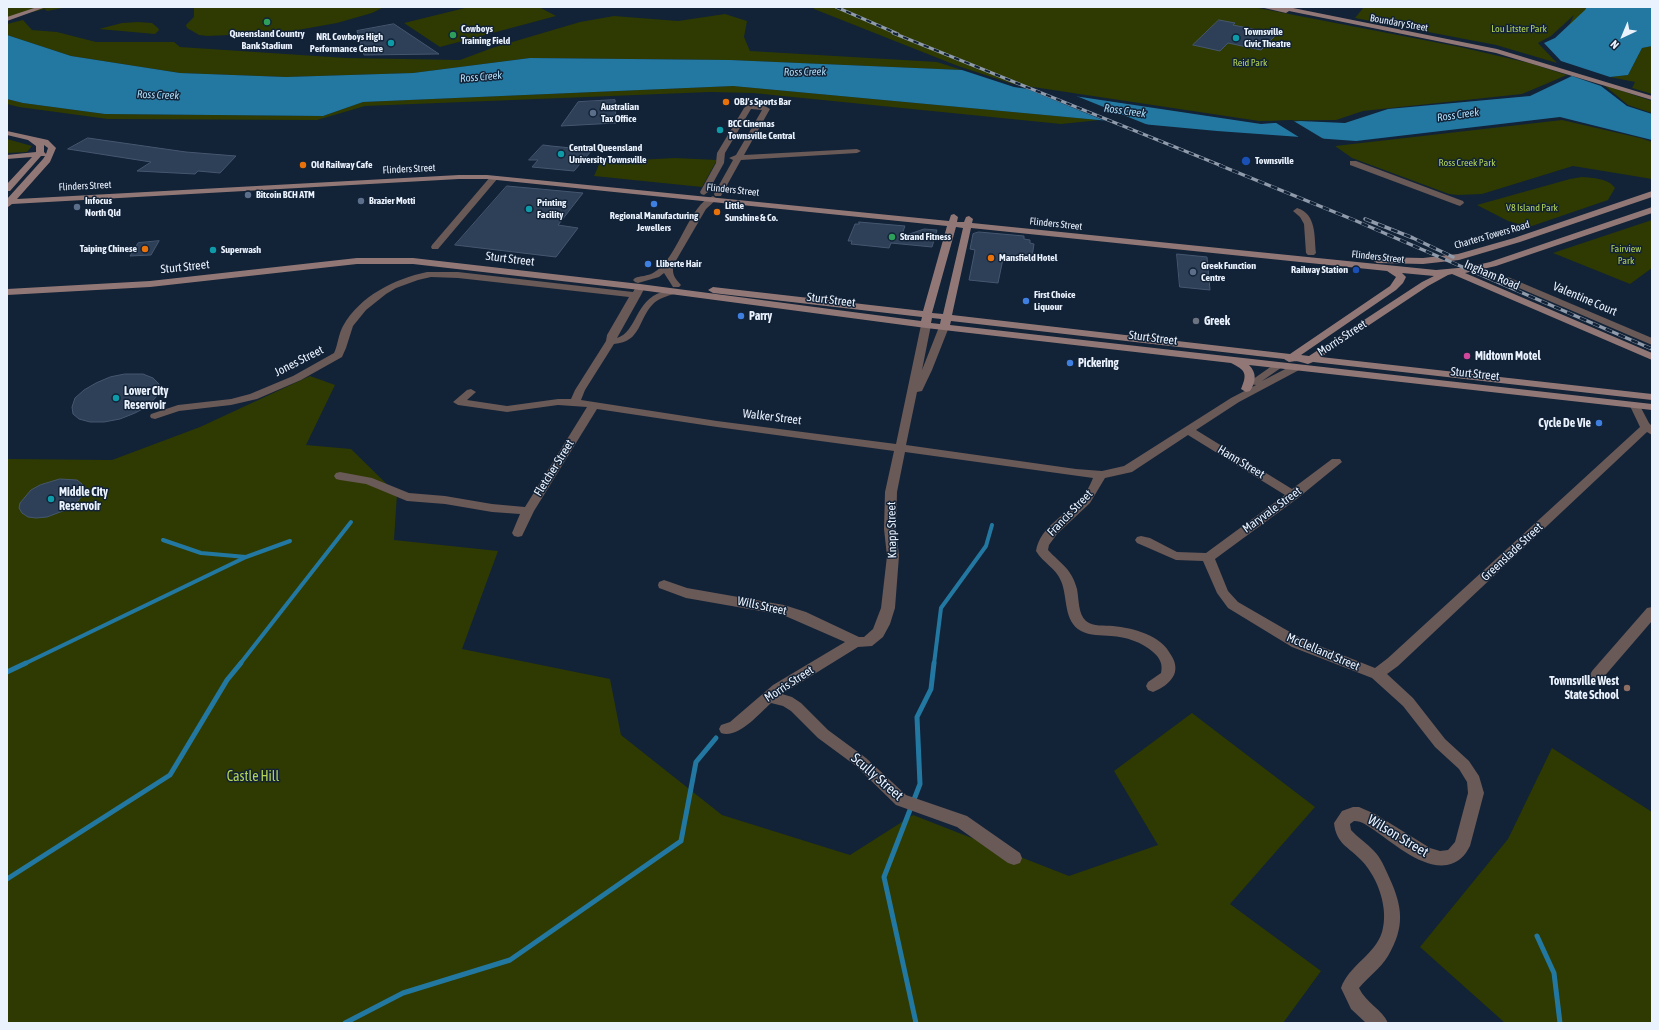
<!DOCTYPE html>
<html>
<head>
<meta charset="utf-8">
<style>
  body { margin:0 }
  #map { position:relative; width:1659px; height:1030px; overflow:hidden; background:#122237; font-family:"Asap Condensed",sans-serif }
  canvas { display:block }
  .frame { position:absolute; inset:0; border:8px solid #eaf2fe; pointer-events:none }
  .north { position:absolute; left:1603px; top:16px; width:40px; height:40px; -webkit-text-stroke:3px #122237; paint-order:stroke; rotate:224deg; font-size:11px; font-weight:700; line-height:16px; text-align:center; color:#eaf2fe }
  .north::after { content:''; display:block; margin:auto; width:14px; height:18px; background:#eaf2fe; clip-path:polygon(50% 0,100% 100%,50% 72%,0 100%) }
</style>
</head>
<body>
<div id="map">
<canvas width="1659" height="1030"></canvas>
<div class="frame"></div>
<div class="north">N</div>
</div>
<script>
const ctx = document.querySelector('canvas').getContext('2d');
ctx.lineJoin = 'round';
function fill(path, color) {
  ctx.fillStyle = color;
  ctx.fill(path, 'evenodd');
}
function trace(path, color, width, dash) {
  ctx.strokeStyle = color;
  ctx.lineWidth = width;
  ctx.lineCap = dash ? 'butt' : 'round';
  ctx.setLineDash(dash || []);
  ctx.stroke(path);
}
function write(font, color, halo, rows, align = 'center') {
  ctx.font = font + ' "Asap Condensed",sans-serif';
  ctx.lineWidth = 3;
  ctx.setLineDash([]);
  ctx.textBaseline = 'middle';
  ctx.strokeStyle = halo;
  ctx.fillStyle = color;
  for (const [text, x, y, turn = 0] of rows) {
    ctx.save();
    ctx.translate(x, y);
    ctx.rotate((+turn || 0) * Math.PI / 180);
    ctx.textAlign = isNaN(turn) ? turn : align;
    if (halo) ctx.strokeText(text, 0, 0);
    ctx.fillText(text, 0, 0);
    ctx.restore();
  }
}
const green = new Path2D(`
  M7 7H68L47 11 45 9 7 18Z
  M194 7H384L372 13 337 23 292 31 254 34 207 36 199 35 187 28 186 25 194 17Z
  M469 7H539L556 16 440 47 404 23Z
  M814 7H1253L1460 47 1529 63 1567 75 1522 94 1363 111 1336 120 1259 121 1013 84 958 66 814 9Z
  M1364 7H1587L1586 10 1568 27 1574 15 1551 36 1538 43 1557 63 1496 45 1355 18Z
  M725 14 747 21 744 37 750 51 937 62 962 70 730 60 530 58 413 73 286 77 180 73 71 56 7 35V24L23 20 32 30 57 32 96 42H174L180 47 346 58 460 60 492 48 580 22 614 16 678 21Z
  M138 22 152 23 158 28 159 30 155 34 99 29 122 23Z
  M1652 46V94L1632 88 1635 82 1610 77 1628 75 1642 48Z
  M1604 85 1652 101V113L1628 105Z
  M733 86 1100 120 1061 124 753 93 710 92 365 106 317 120 108 119 19 107 7 104V99L23 103 105 114 323 116 363 102Z
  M1562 120 1640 138 1652 142V179L1573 166 1482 194 1458 195 1449 194 1352 158 1335 146Z
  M7 139 32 146 27 152 7 153Z
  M675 158 717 160 702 187 594 176 600 162Z
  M1582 177C1593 178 1608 178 1615 188L1608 200 1529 227 1508 221 1477 205 1570 179Z
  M1652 220V268L1630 284 1553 253Z
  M310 376 335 385 306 445 351 449 397 494 394 540 498 551 462 649 610 679 621 735 722 815 850 855 913 815 1069 876 1158 845 1114 771 1192 713 1315 807 1230 904 1321 971 1283 1023H7V459L112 460 200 427Z
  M1552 748 1652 812V1023H1505L1420 947 1508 839Z`);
const water = new Path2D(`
  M1587 7H1652V46L1642 48 1628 75 1610 77 1561 61 1544 43 1555 38 1585 10Z
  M7 35 71 56 180 73 286 77 413 73 530 58 730 60 962 70 1014 87 1261 124 1300 121 1345 123 1388 109 1530 96 1572 76 1601 86 1627 106 1652 114V140L1560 117 1356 141 1217 131 733 86 363 102 323 116 105 114 23 103 7 99Z`);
const pier = new Path2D(`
  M1020 86 1069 93 1153 127 1110 123Z
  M1292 120 1327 141 1302 139 1273 121Z`);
const streamFar1 = new Path2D(`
  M163 540 201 553 246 557
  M24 664 246 557 290 541
  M240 664 351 522
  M934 664 941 608 986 546 992 525`);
const stream = new Path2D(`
  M7 672 26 663
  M7 879 170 775 227 680 241 663
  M1537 936 1554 973 1560 1023
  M345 1023 403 993 510 960 681 841 696 762 716 738
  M916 1023 884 877 920 784 917 717 931 689 934 663`);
const building = new Path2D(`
  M1219 20 1235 23 1233 25 1277 34 1261 50 1228 43 1220 51 1193 45Z
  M394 24 439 54 364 55 357 31Z
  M615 100 616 123 561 126 578 102Z
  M88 138 186 152 236 156 220 173 198 171 195 174 137 171 151 162 68 149Z
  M543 145 551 146 592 150 574 171 532 167 538 160H529Z
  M507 186 583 193 558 225 578 228 556 257 455 245Z
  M859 222 905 226 901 237 924 229 937 230 932 247 891 243 889 248 851 244 852 241H848L855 224H859Z
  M979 232 1024 236V239L1030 240V243L1034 244 1032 257 1004 254 998 283 969 280 975 250 970 249 973 234Z
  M159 241 151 255 130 256 138 243Z
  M1177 254 1207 257 1210 290 1180 287Z
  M125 374H143L153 378 159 384V389L156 397 148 406 135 413 120 419 104 422H90L79 419 73 414 72 407 75 398 84 390 96 383 110 377Z
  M60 479 77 480 82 484 84 489 82 496 77 502 68 509 47 517 36 518 28 517 22 513 19 508 20 503 31 490 40 485Z`);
const street = new Path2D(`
  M749 104 765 106 770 109 744 155 857 149 861 151 857 153 741 160 721 196H715L714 194 733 160 729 158 736 155 762 110 751 109 725 153 724 163 708 192 704 195 701 194 700 192 716 163 717 153 744 108Z
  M1350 161H1356L1463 201 1464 203 1460 206 1457 205 1350 165Z
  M491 176H497L498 178 438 249H432L431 247 432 245Z
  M713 196 717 199 706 209 674 264C671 274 675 278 681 285L679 287H673L664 273 659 277 638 283 635 282 633 280 635 278C640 276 648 276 653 273 678 260 689 203 713 196Z
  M1297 208C1317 214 1314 237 1316 253L1314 255H1308L1306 253 1304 224 1300 217 1293 211Z
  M427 272H458L633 292 636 287H642L644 289 641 295 617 338C637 332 635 300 662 292 666 290 670 289 674 290L676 292 674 294C667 296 660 298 654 303 638 318 642 342 614 344L585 390 581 400 717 421 896 444 921 325 926 322 931 325 922 370 939 327 941 325H947L949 327 932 370 922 391 917 392 906 445 1076 469 1102 471 1124 466 1231 398 1256 385 1250 384 1249 382 1276 363H1284L1285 365 1262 381 1293 365H1301L1302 367 1301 369 1239 402 1196 430 1292 489 1332 459H1340L1342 462 1298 498 1215 559 1228 591 1238 602 1302 639 1375 668 1388 658 1640 427 1630 406 1631 404H1639L1649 423 1652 426V435L1647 432 1398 666 1387 674 1413 698 1445 739 1469 761 1479 776 1484 793 1470 846C1465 856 1458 863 1447 865 1422 869 1393 843 1374 830 1368 826 1362 821 1354 821L1350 824 1351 830C1358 838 1367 843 1374 851 1381 858 1385 868 1389 877 1403 907 1405 927 1388 956 1380 969 1368 977 1359 988 1366 1003 1382 1009 1388 1023H1366L1351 1009 1341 988C1349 965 1375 955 1382 932 1389 909 1378 878 1362 861 1349 847 1336 844 1334 823L1342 811 1353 807H1359L1375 814 1430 848 1440 851 1448 850 1455 842 1468 793 1467 782 1459 769 1435 747 1403 706 1372 678 1292 647 1228 608 1217 593 1203 561 1176 560 1137 543 1135 540 1137 537 1141 536 1150 538 1177 552 1206 553 1285 495 1188 435 1132 472 1105 478 1090 503 1057 534 1049 545 1048 550C1061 564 1072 569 1077 589 1079 599 1078 614 1086 621 1094 627 1104 625 1113 626 1133 628 1161 635 1171 655 1175 661 1177 668 1174 675 1169 684 1162 688 1153 692L1148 690 1146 686 1148 682 1161 673C1163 664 1160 658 1153 652 1142 642 1126 637 1111 636 1101 635 1090 636 1081 631 1063 621 1068 597 1061 581 1056 568 1043 563 1036 551 1040 526 1067 515 1082 497 1087 492 1090 485 1093 478L905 452 897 492 896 529 899 556 895 608 890 624 883 637 872 646 858 647 782 694 792 697 801 703 828 730 866 758 906 795 967 816 1020 853 1022 858 1020 863 1014 865 1008 863 957 827 896 805 856 766 818 738 791 711 783 706 771 703C759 714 738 739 721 733L719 729 721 725 730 722 773 685 845 642 783 615 686 598 659 588 658 585 659 582 664 580 687 588 784 605 806 612 859 637H864L873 629 881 608 887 556 884 529 885 492 894 451 717 427 597 409 534 511 522 536 518 537 514 536 512 533 520 514 492 512 445 504 407 501 366 484 340 480 336 479 334 476 336 473 340 472 372 478 409 493 445 496 492 504 525 507 587 407 558 405 507 412 458 405 453 402 467 390 471 389 476 392 467 400 507 406 558 399H571L575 390 606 341 607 335 629 297 458 278 431 277 418 280 396 288 386 294 366 310 353 326 346 348 342 357 301 380 257 399 231 405 179 411 155 419 151 418 150 416 151 414 178 405 231 399 250 394 293 376 334 353C338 345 338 335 343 326 360 296 394 279 427 272Z
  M1508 277 1652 338V345L1505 282 1503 280Z
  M1652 607V621L1602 679 1597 681 1592 679 1590 675 1592 671 1647 608Z`);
const secondary = new Path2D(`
  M37 7H46L7 21V17Z
  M1260 7H1288L1497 49 1652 96V100L1496 53 1289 11 1286 13Z
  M7 131 48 140 56 148 50 162 17 199 459 175H487L949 221 951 215 954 214 958 217 957 222H964L966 217 969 216 973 219 972 223 1436 270 1469 267 1490 262 1652 207V213L1496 266 1465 273 1652 353V360L1452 274 1448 275 1428 286 1321 357 1652 394V400L1313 362 1308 364C1300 362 1298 360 1289 362L1284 359 951 321 950 325 1652 404V410L1249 365C1257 373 1256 382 1250 391L1246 392 1241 389C1248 373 1245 370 1231 363L926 328 640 290 413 264H357L150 287 7 295V289L150 281 357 258H413L640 284 921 321 922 317 713 293 708 290 713 287 923 311 947 226 487 179H459L12 204 8 207 7 199 43 159 45 156H41L10 191H7V184L32 157 7 159V155L36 152V146L28 140 7 135ZM44 145 48 148 46 154 44 152ZM956 227 963 228 943 314 932 313ZM971 228 1387 271 1396 277 1390 286 1290 354 952 315ZM1402 273 1434 276 1422 282 1309 356 1301 355 1396 290 1403 283 1406 277ZM932 318 941 319 940 324 931 323Z
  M1652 191V197L1520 242 1459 260 1423 264 1377 263 1372 260 1377 257 1423 258 1458 254 1514 238Z`);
const railFar1 = new Path2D(`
  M836 7 898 34
  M893 33 1222 166`);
const rail = new Path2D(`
  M1219 165 1354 220 1652 349
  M1365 219 1413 238 1453 257`);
const markers = [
  [267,22,4,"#2e9e5b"],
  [453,35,4,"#2e9e5b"],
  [1236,38,4,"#0f9aa8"],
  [391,43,4,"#0f9aa8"],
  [726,102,4,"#e8710a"],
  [593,113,4,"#5c6f8a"],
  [720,130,4,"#0f9aa8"],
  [561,154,4,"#0f9aa8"],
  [1246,161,5,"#1a4fb4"],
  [303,165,4,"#e8710a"],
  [248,195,4,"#5c6f8a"],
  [361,201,4,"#5c6f8a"],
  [654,204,4,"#3f7fe0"],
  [77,207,4,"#5c6f8a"],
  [529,209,4,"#0f9aa8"],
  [717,212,4,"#e8710a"],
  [892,237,4,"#2e9e5b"],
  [145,249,4,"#e8710a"],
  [213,250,4,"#0f9aa8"],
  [991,258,4,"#e8710a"],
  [648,264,4,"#3f7fe0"],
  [1356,270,4,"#1a4fb4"],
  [1193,272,4,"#5c6f8a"],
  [1026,301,4,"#3f7fe0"],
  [741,316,4,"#3f7fe0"],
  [1196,321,4,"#6b7280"],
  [1467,356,4,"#d1479c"],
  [1070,363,4,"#3f7fe0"],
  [116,398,4,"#0f9aa8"],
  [1599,423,4,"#3f7fe0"],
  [51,499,4,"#0f9aa8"],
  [1627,688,4,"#8d6e63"]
];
const farStreetnames = [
  ["Boundary Street",1399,23,10],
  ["Flinders Street",409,169,-3],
  ["Flinders Street",85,186,-3],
  ["Flinders Street",733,190,6],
  ["Flinders Street",1056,224,6],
  ["Charters Towers Road",1492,235,-16],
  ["Flinders Street",1378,257,6]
];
const farPoinames = [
  ["Cowboys",461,29],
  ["Training Field",461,41],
  ["Townsville",1244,32],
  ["Civic Theatre",1244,44],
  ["Queensland Country",267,34,"center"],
  ["Bank Stadium",267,46,"center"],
  ["NRL Cowboys High",383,37,"right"],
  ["Performance Centre",383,49,"right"],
  ["OBJ's Sports Bar",734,102],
  ["Australian",601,107],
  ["Tax Office",601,119],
  ["BCC Cinemas",728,124],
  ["Townsville Central",728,136],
  ["Central Queensland",569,148],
  ["University Townsville",569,160],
  ["Townsville",1255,161],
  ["Old Railway Cafe",311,165],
  ["Bitcoin BCH ATM",256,195],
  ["Infocus",85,201],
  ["North Qld",85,213],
  ["Brazier Motti",369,201],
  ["Printing",537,203],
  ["Facility",537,215],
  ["Little",725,206],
  ["Sunshine & Co.",725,218],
  ["Regional Manufacturing",654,216,"center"],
  ["Jewellers",654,228,"center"],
  ["Strand Fitness",900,237],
  ["Taiping Chinese",137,249,"right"],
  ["Superwash",221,250],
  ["Mansfield Hotel",999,258],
  ["Lliberte Hair",656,264],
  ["Greek Function",1201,266],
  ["Centre",1201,278],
  ["Railway Station",1348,270,"right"],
  ["First Choice",1034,295],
  ["Liquour",1034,307]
];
const farParknames = [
  ["Lou Litster Park",1519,29],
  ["Reid Park",1250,63],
  ["Ross Creek Park",1467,163],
  ["V8 Island Park",1532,208],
  ["Fairview",1626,249],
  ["Park",1626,261]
];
const farWaternames = [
  ["Ross Creek",805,72,-1],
  ["Ross Creek",481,77,-5],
  ["Ross Creek",158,95,2],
  ["Ross Creek",1125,111,8],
  ["Ross Creek",1458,115,-8]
];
const streetNames = [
  ["Sturt Street",510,259,7],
  ["Sturt Street",185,267,-6],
  ["Ingham Road",1492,275,23],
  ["Valentine Court",1585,299,23],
  ["Sturt Street",831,300,7],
  ["Sturt Street",1153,338,7],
  ["Morris Street",1342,338,-33],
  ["Jones Street",299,361,-27],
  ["Sturt Street",1475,374,6],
  ["Walker Street",772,417,7],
  ["Hann Street",1241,462,31],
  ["Fletcher Street",554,468,-58],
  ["Maryvale Street",1272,510,-36],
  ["Francis Street",1070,513,-46],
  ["Knapp Street",892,530,-91],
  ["Greenslade Street",1512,552,-43],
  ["Wills Street",762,606,12],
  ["McClelland Street",1323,652,23],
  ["Morris Street",789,684,-33]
];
const poiNames = [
  ["Parry",749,316],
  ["Greek",1204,321],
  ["Midtown Motel",1475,356],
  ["Pickering",1078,363],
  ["Lower City",124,391],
  ["Reservoir",124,405],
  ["Cycle De Vie",1591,423,"right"],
  ["Middle City",59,492],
  ["Reservoir",59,506],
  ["Townsville West",1619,681,"right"],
  ["State School",1619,695,"right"]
];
const nearParknames = [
  ["Castle Hill",253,777]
];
const nearStreetnames = [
  ["Scully Street",877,777,41],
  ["Wilson Street",1398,836,31]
];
fill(green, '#2e3a01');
fill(water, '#2378a1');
fill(pier, '#122237');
trace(streamFar1, '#2378a1', 4);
trace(stream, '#2378a1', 5);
fill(building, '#2e4057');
trace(building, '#45576f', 1);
fill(street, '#695957');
fill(secondary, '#917876');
trace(railFar1, '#8f9aaa', 3);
trace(rail, '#8f9aaa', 3.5);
trace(railFar1, '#122237', 2, [5.5]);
trace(rail, '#122237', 2.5, [7]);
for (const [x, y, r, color] of markers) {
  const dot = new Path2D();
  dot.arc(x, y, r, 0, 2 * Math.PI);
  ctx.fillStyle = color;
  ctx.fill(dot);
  trace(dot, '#122237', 1.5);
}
write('10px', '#eaf2fe', '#122237', farStreetnames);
write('bold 10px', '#eaf2fe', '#122237', farPoinames, 'left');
write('10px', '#b4d355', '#122237', farParknames);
write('italic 11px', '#acdbf7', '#122237', farWaternames);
write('12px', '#eaf2fe', '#122237', streetNames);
write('bold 12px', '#eaf2fe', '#122237', poiNames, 'left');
write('14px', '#b4d355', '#122237', nearParknames);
write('14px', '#eaf2fe', '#122237', nearStreetnames);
</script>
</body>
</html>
